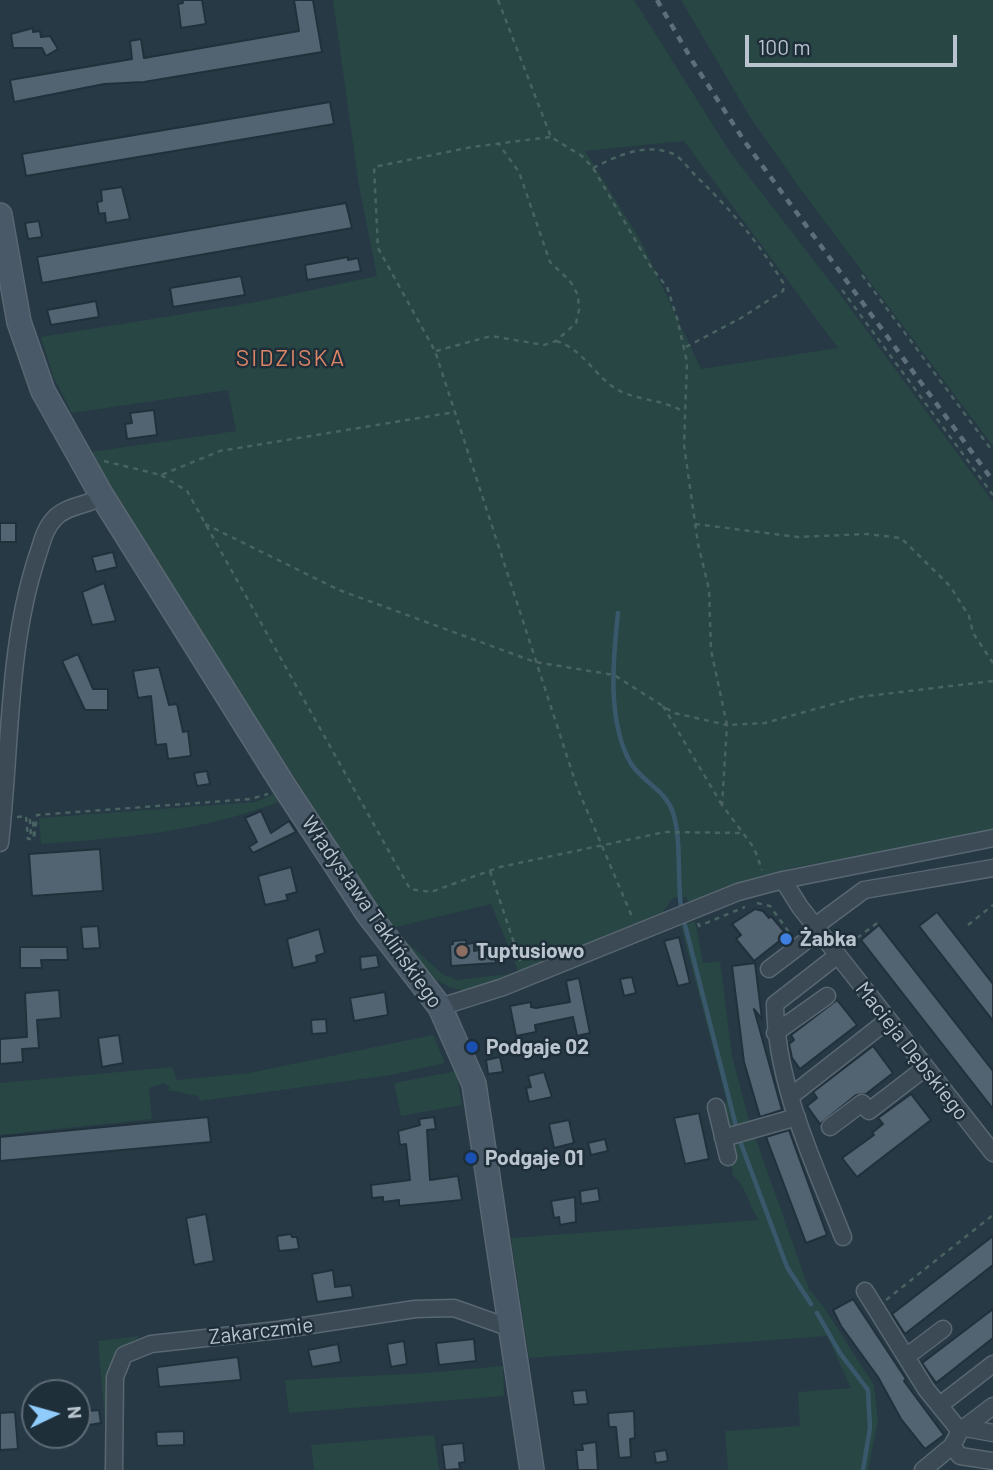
<!DOCTYPE html>
<html>
<head>
<meta charset="utf-8">
<style>
  body { margin:0 }
  #map { position:relative; width:993px; height:1470px; overflow:hidden; background:#263945; font-family:Barlow,sans-serif }
  canvas { display:block }
  .north { position:absolute; left:21px; top:1379px; width:70px; height:70px; box-sizing:border-box; background:#1f2f3a; border:2px solid #5d6b75; border-radius:50%; rotate:85deg; font-size:19px; font-weight:700; line-height:28px; text-align:center; color:#b9c4ce }
  .north::after { content:''; display:block; margin:auto; width:24px; height:32px; background:#8fccfc; clip-path:polygon(50% 0,100% 100%,50% 72%,0 100%) }
  .scale { position:absolute; left:745px; top:35px; width:212px; height:32px; box-sizing:border-box; border:4px solid #b9c4ce; border-top:0; padding-left:9px; font-size:21px; line-height:24px; white-space:nowrap; color:#b9c4ce; -webkit-text-stroke:5px #1f2f3a; paint-order:stroke }
</style>
</head>
<body>
<div id="map">
<canvas width="993" height="1470"></canvas>
<div class="north">N</div>
<div class="scale">100 m</div>
</div>
<script>
const ctx = document.querySelector('canvas').getContext('2d');
ctx.lineJoin = 'round';
function fill(path, color) {
  ctx.fillStyle = color;
  ctx.fill(path, 'evenodd');
}
function trace(path, color, width, dash) {
  ctx.strokeStyle = color;
  ctx.lineWidth = width;
  ctx.lineCap = dash ? 'butt' : 'round';
  ctx.setLineDash(dash || []);
  ctx.stroke(path);
}
function write(font, color, halo, rows, align = 'center') {
  ctx.font = font + ' Barlow,sans-serif';
  ctx.lineWidth = 5;
  ctx.setLineDash([]);
  ctx.textBaseline = 'middle';
  ctx.strokeStyle = halo;
  ctx.fillStyle = color;
  for (const [text, x, y, turn = 0] of rows) {
    ctx.save();
    ctx.translate(x, y);
    ctx.rotate((+turn || 0) * Math.PI / 180);
    ctx.textAlign = isNaN(turn) ? turn : align;
    if (halo) ctx.strokeText(text, 0, 0);
    ctx.fillText(text, 0, 0);
    ctx.restore();
  }
}
const green = new Path2D(`
  M333 0H634L730 152 839 293 993 502V832L796 867 746 880 690 904 686 897 673 898 659 917 467 991C431 988 411 954 388 928L391 927 169 583 90 452 236 431 228 390 72 413 53 376 41 337 251 303 377 276 359 186ZM684 141 838 348 701 369 641 241 585 151ZM491 904 519 973 456 980 441 973 392 928Z
  M681 0H993V446L799 187 750 117Z
  M276 793 281 801C203 832 122 838 41 844L39 818 256 802Z
  M695 921 703 963 720 961 732 1056 750 1124 726 1132 718 1106 727 1102 681 926Z
  M433 1035 445 1063 391 1075 200 1101 198 1096 168 1090 170 1087 164 1083 149 1088 152 1119 0 1135V1083L172 1067 177 1080 249 1073Z
  M456 1071 462 1105 401 1116 394 1083Z
  M754 1134 809 1289 823 1306 874 1385 878 1421 868 1470H728L725 1431 800 1426 798 1392 851 1388 827 1336 529 1358 511 1238 759 1220C748 1205 748 1189 733 1176L729 1141Z
  M140 1336C105 1361 109 1382 105 1422L98 1341Z
  M503 1366 504 1396 289 1413 285 1380 427 1373Z
  M434 1435 439 1470H314L311 1445Z`);
const stream = new Path2D(`
  M618 613C613 659 607 720 630 762 641 781 664 789 672 810 682 837 677 878 681 907
  M684 921 736 1126
  M740 1141 787 1267 811 1304
  M817 1313 840 1353 868 1390 870 1428 863 1470`);
const building = new Path2D(`
  M182 0H202L206 24 181 28 178 4 183 3Z
  M294 0H313L322 52 144 82 104 84 14 102 10 80 132 59 130 41 141 39 144 58 299 31Z
  M33 28V32L40 31 41 37 50 36 58 49 46 56 42 48H13L11 34Z
  M330 102 334 124 26 176 22 154Z
  M122 187 130 219 106 223 105 213 99 214 97 202 102 201 101 190Z
  M346 203 352 228 42 283 37 257Z
  M39 221 42 237 28 239 25 223Z
  M348 257V260L358 258 361 271 307 280 305 265Z
  M241 276 245 295 173 307 170 288Z
  M96 301 99 317 51 325 47 310Z
  M154 410 157 435 127 439 125 424 132 423 130 413Z
  M0 523H16V542H0Z
  M113 552 117 567 96 572 92 557Z
  M104 583 116 621 92 625 82 592Z
  M78 654 93 689H108V710H85L62 661Z
  M159 667 169 705 177 704 183 732 188 731 191 756 168 759 166 744 156 745 151 696 138 698 133 671Z
  M207 771 210 784 197 786 194 773Z
  M261 811 271 833 289 821 296 832 253 853 249 847 257 842 245 818Z
  M100 849 103 891 32 896 29 854Z
  M291 867 297 892 286 895 288 900 265 905 258 876Z
  M755 909 763 911 769 918 771 916 787 935 754 961 736 939 741 935 732 924Z
  M937 912 993 984V1021L919 926Z
  M879 925 993 1071V1109L861 940Z
  M98 926 100 948 83 949 81 927Z
  M319 929 325 953 316 956 317 962 293 968 287 939Z
  M679 937 690 983 678 986 664 941Z
  M466 940V944L474 943V951L493 947 496 963 451 966 450 945 453 944V941Z
  M20 947H67L68 960H41L42 968H20Z
  M377 955 379 967 361 970 360 957Z
  M755 963 762 1019 754 1009 782 1110 760 1117 744 1062 732 966Z
  M632 977 636 993 624 996 620 979Z
  M579 978 590 1033 577 1036 573 1017 535 1025 536 1032 516 1036 510 1006 531 1002V1007L536 1008 570 1002 566 981Z
  M59 990 61 1018 37 1020 39 1048 22 1049 23 1062 0 1064V1039L27 1037 25 993Z
  M385 992 388 1015 354 1021 350 998Z
  M837 1000 857 1025 800 1069 792 1058 789 1044 794 1040 791 1035Z
  M326 1019 327 1033 312 1034 311 1020Z
  M119 1035 123 1063 102 1067 98 1038Z
  M873 1046 893 1073 866 1094 856 1095 820 1124 807 1106 817 1098 813 1092Z
  M500 1057 503 1072 488 1074 486 1060Z
  M544 1072 552 1097 529 1102 526 1088 531 1087 528 1076Z
  M911 1094 931 1120 857 1177 842 1158 874 1135 872 1133 883 1124 878 1118Z
  M699 1113 709 1159 685 1164 674 1118Z
  M208 1117 211 1142 0 1161V1137Z
  M434 1117 436 1129 427 1130 430 1180 458 1176 462 1200 399 1206V1200L383 1202V1197L372 1198 371 1185 410 1180 406 1144 400 1145 398 1131 420 1125 419 1119Z
  M569 1120 574 1143 554 1148 549 1124Z
  M789 1130 827 1235 806 1243 766 1137Z
  M605 1139 608 1151 591 1155 588 1143Z
  M598 1188 600 1201 581 1204 580 1191Z
  M575 1197 576 1222 560 1225 559 1217 554 1218 551 1201Z
  M206 1214 214 1261 194 1265 186 1218Z
  M291 1234 292 1237H297L299 1249 279 1251 277 1236Z
  M993 1236V1265L905 1334 892 1314Z
  M333 1270 335 1287 351 1285 353 1297 317 1302 312 1274Z
  M853 1299 906 1379 904 1381 944 1435 925 1449 901 1419 878 1377 841 1326 833 1310Z
  M993 1309V1338L936 1383 922 1363Z
  M474 1339 476 1361 439 1365 436 1343Z
  M404 1341 407 1364 391 1367 387 1344Z
  M338 1344 341 1362 312 1367 308 1350Z
  M238 1357 241 1380 159 1387 157 1367Z
  M586 1390 588 1404 574 1405 572 1391Z
  M99 1410 101 1423 89 1425 88 1411Z
  M634 1411 635 1438 630 1439 631 1457 619 1458 616 1427H609L608 1413Z
  M15 1412 18 1449 0 1450V1413Z
  M184 1431V1445L157 1446 156 1432Z
  M596 1442 598 1470H578L576 1450H583L582 1444Z
  M463 1443 465 1462 459 1463 460 1469 445 1470 442 1445Z
  M666 1450 668 1461 656 1463 654 1452Z`);
const path = new Path2D(`
  M498 0 551 137 582 156 593 168 651 267 667 287 677 318 687 362 684 445 698 544 709 589 711 650 727 725 765 723 859 697 993 681
  M550 137 472 147 374 167 378 248 435 351 577 787 633 919
  M593 168C617 156 644 143 671 153 680 156 688 168 695 175 732 211 756 239 784 284L783 291 741 318 684 348
  M862 275 993 452
  M842 290 993 495
  M556 341C582 348 594 375 616 389 637 401 663 399 684 412
  M436 351 491 336 544 345 556 341 576 323 579 310 578 295 570 281 550 262 519 172 498 143
  M104 461 161 475 220 451 455 412
  M161 475 187 491 410 889 431 892 500 867 665 832 743 833
  M205 524 339 590 535 662 614 675 674 713 727 725 722 805 754 848 762 870
  M695 524 798 537 867 534 901 538 950 586 969 616 973 633 993 663
  M663 706 722 805
  M17 817 26 816 28 839H31L30 820 33 819 34 839 37 815 250 799 268 794
  M490 871 521 964
  M757 903 770 906 791 935
  M698 923 699 926 745 907
  M968 925 993 905
  M849 944 880 921
  M886 1300 993 1215`);
const street = new Path2D(`
  M0 843C11 747 7 649 37 557 42 543 44 529 55 518 67 505 88 506 102 496
  M783 880 800 907 993 1153
  M838 955 775 1004C776 1085 814 1163 843 1237
  M769 969 811 937 822 921 864 890 993 868
  M440 1007 503 987 738 892 783 880 993 838
  M775 1033 827 996
  M791 1096 888 1020
  M716 1107 728 1157
  M830 1127 862 1103 869 1111 925 1068
  M723 1138 797 1117
  M865 1291 926 1389 960 1431 952 1446 960 1456 993 1461
  M906 1357 943 1329
  M940 1405 993 1364
  M965 1428 993 1433
  M960 1431 993 1406
  M114 1470 115 1377 124 1355 151 1344 278 1330 415 1309 454 1308 513 1329
  M923 1470 952 1446`);
const secondary = new Path2D(`
  M0 215 19 322 43 391 102 496 284 786 368 914 440 1007 474 1084 532 1470`);
const rail = new Path2D(`
  M657 0 693 62 745 142 993 481`);
const markers = [
  [786,939,7,"#3f7fe0"],
  [462,951,7,"#8d6e63"],
  [472,1047,7,"#1a4fb4"],
  [471,1158,7,"#1a4fb4"]
];
const streetNames = [
  ["Władysława Taklińskiego",372,912,55],
  ["Macieja Dębskiego",912,1051,52],
  ["Zakarczmie",261,1331,-7]
];
const poiNames = [
  ["Żabka",800,939],
  ["Tuptusiowo",476,951],
  ["Podgaje 02",486,1047],
  ["Podgaje 01",485,1158]
];
const neighbourhoodNames = [
  ["SIDZISKA",291,358]
];
fill(green, '#284644');
trace(stream, '#3a586c', 4.5);
fill(building, '#526472');
trace(building, '#21313c', 2);
trace(street, '#596772', 19);
trace(secondary, '#596772', 26);
trace(path, '#496362', 2.5, [5, 5]);
trace(street, '#3b4a54', 16);
trace(secondary, '#495967', 23);
trace(rail, '#5d6f7b', 4.5, [7, 7]);
for (const [x, y, r, color] of markers) {
  const dot = new Path2D();
  dot.arc(x, y, r, 0, 2 * Math.PI);
  ctx.fillStyle = color;
  ctx.fill(dot);
  trace(dot, '#1f2f3a', 2.5);
}
write('21px', '#b9c4ce', '#1f2f3a', streetNames);
write('bold 21px', '#b9c4ce', '#1f2f3a', poiNames, 'left');
ctx.letterSpacing = '2px';
write('23px', '#db8566', '#1f2f3a', neighbourhoodNames);
ctx.letterSpacing = '0px';
</script>
</body>
</html>
